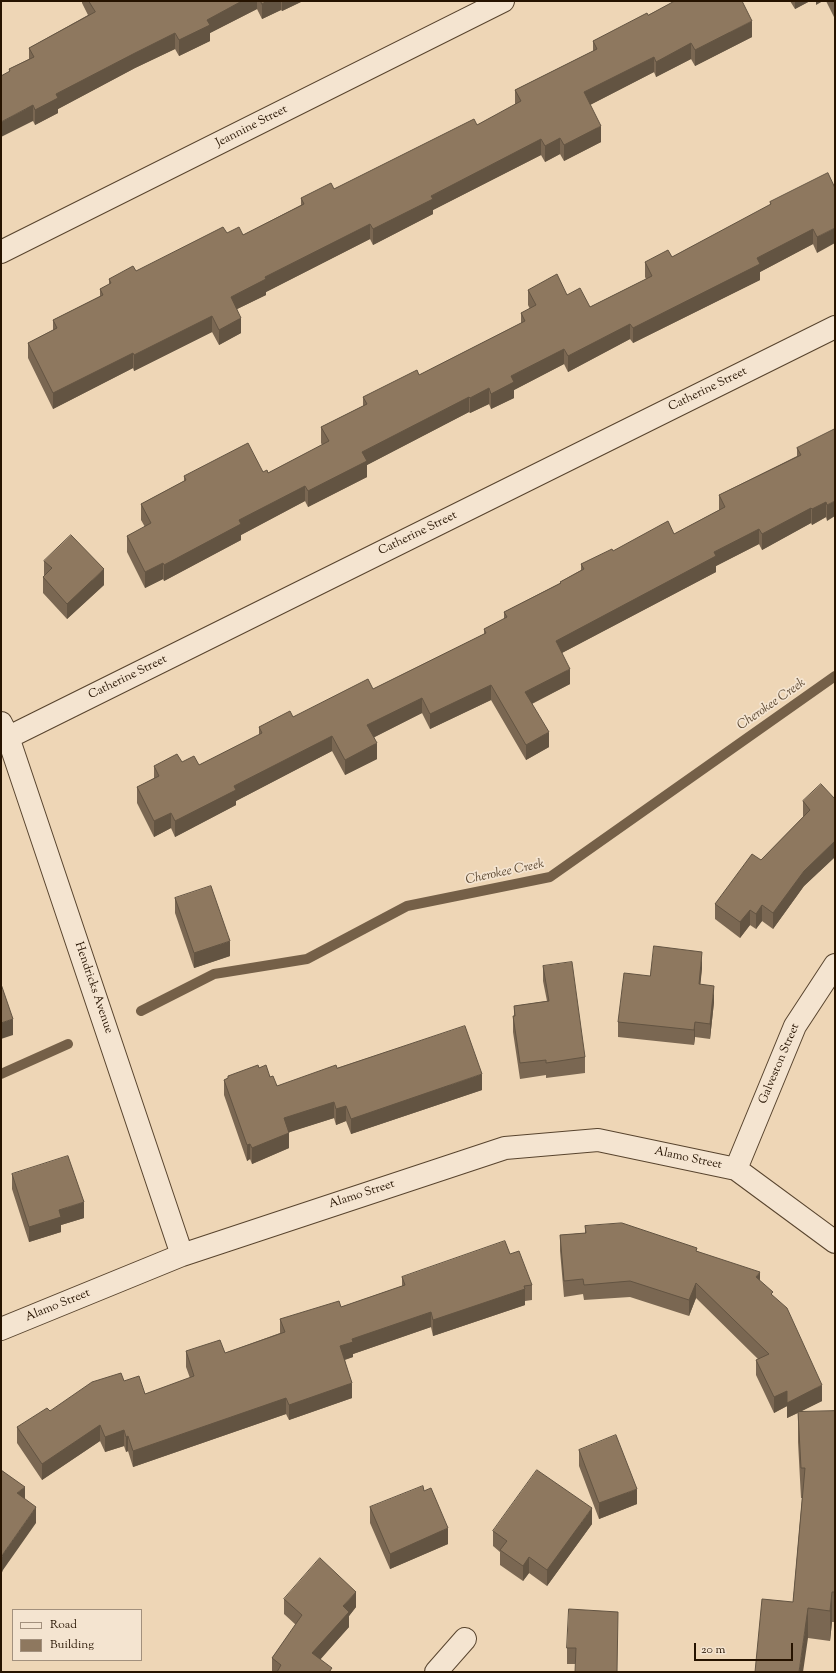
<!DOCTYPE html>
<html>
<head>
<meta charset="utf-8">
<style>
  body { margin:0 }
  #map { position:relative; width:836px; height:1673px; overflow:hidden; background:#eed6b6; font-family:"Sorts Mill Goudy",serif }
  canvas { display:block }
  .frame { position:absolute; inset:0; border:2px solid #261300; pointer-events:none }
  .legend { position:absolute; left:12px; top:1609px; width:130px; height:52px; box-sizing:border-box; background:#f4e4d0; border:1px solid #a2907d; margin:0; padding:5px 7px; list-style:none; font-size:12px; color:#261300 }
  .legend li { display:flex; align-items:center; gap:8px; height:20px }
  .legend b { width:20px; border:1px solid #a2907d }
  .scale { position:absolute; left:694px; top:1643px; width:99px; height:18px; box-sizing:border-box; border:2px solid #261300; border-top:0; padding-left:5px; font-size:12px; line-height:14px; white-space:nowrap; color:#261300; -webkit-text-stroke:3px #f4e4d0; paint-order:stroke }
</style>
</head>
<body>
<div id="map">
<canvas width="836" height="1673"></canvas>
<div class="frame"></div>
<ul class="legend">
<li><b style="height:5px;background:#f4e4d0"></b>Road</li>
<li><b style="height:11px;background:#8e785f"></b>Building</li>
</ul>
<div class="scale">20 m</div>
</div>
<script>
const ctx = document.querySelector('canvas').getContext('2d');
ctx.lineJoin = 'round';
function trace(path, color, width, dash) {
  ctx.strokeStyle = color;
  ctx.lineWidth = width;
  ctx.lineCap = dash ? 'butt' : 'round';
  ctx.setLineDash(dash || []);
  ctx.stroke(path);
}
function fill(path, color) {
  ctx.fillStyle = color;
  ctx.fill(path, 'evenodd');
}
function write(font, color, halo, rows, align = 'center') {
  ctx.font = font + ' "Sorts Mill Goudy",serif';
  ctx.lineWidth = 3.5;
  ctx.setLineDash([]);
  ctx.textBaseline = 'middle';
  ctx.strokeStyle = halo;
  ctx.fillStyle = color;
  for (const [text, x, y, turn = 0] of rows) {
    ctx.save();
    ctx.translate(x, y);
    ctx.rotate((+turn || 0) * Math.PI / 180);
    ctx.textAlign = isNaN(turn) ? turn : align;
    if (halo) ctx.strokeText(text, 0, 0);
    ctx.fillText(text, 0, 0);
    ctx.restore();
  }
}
const stream = new Path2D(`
  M141 1011 214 974 307 959 407 906 550 877 835 676
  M1 1074 68 1044`);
const street = new Path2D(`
  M1 252 503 1
  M1 723 8 737 182 1255
  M1 741 835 327
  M736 1169 795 1026 835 965
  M1 1329 182 1255 505 1148 598 1140 736 1169 835 1242
  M436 1672 465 1639`);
const wall = new Path2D(`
  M82 1H303L282 11 281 10 262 19 257 9 210 33V41L179 56 175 49 135 68 58 109V113L35 125 9 72V69L29 59V48L88 15 82 3Z
  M790 1H810L795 9Z
  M826 1H835V19Z
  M648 15 752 37 695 66 691 59 656 77 654 72 590 105 601 142 564 161 560 154 545 162 541 155 433 210V214L373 245 370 239 266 292V295L237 309 241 333 219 345 212 332 134 371 133 368 53 409 28 358V343L53 330V320L100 296V289L109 285V279L136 271 227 233 243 235 301 205V198L334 189 477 125 515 105V90L593 51V41Z
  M828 173 817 253 813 244 760 272V280L633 343 630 339 568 372 564 364 514 390V398L491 409 489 404 470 413 469 412 367 465V477L308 507 305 501 241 535V540L164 581 163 579 145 588 127 552V536L145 527 141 520V504L184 481V476L263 472 268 473 322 445 321 443V427L363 406V397L419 375 521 323V313L530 309 528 305V290L567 295 590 307 646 279 645 277V262L672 257 770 205V202Z
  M835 429 827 521 826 517 812 525 811 523 762 550 759 544 716 566V572L562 653 570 684 532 704 549 747 526 760 491 700 430 729 422 713 374 737 377 759 345 775 332 751 236 801V805L175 837 171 828 154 837 137 803V787L154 778V766L182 762 199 765 259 735V727L293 717 373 689 484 634V629L504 619V612L560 583V582L581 570V564L613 551 674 534 719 510V495L797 456V448Z
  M44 561 104 585 67 619 43 593V577L44 576Z
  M835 799V857L804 886 773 929 762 921 756 929 750 925 740 938 715 919V904L761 860 803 817V801Z
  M175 898 230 956 194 968 175 913Z
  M543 966 585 1057V1073L546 1078V1075L520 1079 513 1032V1016H514V1006L547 1001 543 981Z
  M702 968 700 984 714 1002 710 1039 695 1037 694 1045 618 1037V1022L650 976Z
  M259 1068 270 1077 277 1086 337 1068 482 1090 351 1134 346 1121 336 1125 334 1118 289 1132V1148L252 1164 250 1159 247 1161 224 1095V1080L228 1078V1076Z
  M12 1174 84 1218 61 1225V1232L29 1242 12 1189Z
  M585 1226 697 1251 760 1281 773 1296 822 1401 800 1412 835 1411V1622H832L830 1641 808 1638 793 1602 802 1498H801L798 1442V1413L787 1418V1406L774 1413 756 1375V1360L758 1359 696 1298 689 1316 630 1297 584 1300 583 1294 564 1297 560 1251V1235L585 1233Z
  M510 1254 532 1285V1300L525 1301V1305L433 1336 431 1327 353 1354V1357L345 1360 352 1398 289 1420 286 1414 133 1467 128 1451 126 1452 124 1446 105 1452 100 1441 42 1480 17 1443V1427L50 1411 124 1381 145 1394 190 1378 186 1367V1351L225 1353 280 1333V1319L341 1307 402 1286V1277Z
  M579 1450 637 1504 599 1519 579 1466Z
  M424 1491 448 1544 390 1569 370 1523V1507Z
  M592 1524 547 1586 529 1573 523 1581 500 1565V1552L493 1546V1531Z
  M284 1599 356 1607 349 1616V1627L320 1659 332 1672H272V1658L296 1625 284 1614Z
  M618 1612 575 1664H567V1648Z`);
const shadedWall = new Path2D(`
  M242 1H257V9L210 33V41L179 56V40L207 20Z
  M267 1H281V10L262 19V4Z
  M282 1H303L282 11Z
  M795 1H810L795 9Z
  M816 1H823L816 5Z
  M752 21V37L695 66V50Z
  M175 33V49L135 68 58 109V113L35 125V110L56 94 135 53Z
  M691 43V59L656 77V62Z
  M654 57V72L584 108V92Z
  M33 105V121L1 137V122Z
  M601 126V142L564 161V145Z
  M560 138V154L545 162V146Z
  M541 139V155L433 210V214L373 245V229L431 196Z
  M370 224V239L266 292V295L231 312V297L265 277Z
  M835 228V243L817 253V237Z
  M813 229V244L760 272V280L633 343V328L757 258Z
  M212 316V332L134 371V355Z
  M241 318V333L219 345V330Z
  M630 324V339L568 372V356Z
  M564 349V364L514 390V398L491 409V394L511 376Z
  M133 353V368L53 409V393Z
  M489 388V404L470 413V398Z
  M469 397V412L367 465V477L308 507V491L362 452Z
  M305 486V501L241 535V540L164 581V565L239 520Z
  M835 501V516L827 521V505Z
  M826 502V517L812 525V509Z
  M811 508V523L762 550V534Z
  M759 529V544L716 566V572L556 656V641L714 552Z
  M163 563V579L145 588V572Z
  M104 569V585L67 619V604Z
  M570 669V684L525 707V692Z
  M491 685V700L430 729V714Z
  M422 698V713L367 741V725Z
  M549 732V747L526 760V745Z
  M332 736V751L236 801V805L175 837V821L234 786Z
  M377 743V759L345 775V760Z
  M171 813V828L154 837V821Z
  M835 841V857L804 886 773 929V913L804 871Z
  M762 905V921L756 929V914Z
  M750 910V925L740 938V922Z
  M230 941V956L194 968V953Z
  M702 952V968L699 1000V984Z
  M714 986V1002L710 1039V1024Z
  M13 1019V1035L1 1039V1023Z
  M695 1022V1037L694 1045V1030Z
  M482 1074V1090L351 1134V1119Z
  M334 1102V1118L284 1134V1118Z
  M346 1106V1121L336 1125V1109Z
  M289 1133V1148L252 1164V1148Z
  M250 1144V1159L247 1161V1145Z
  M84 1202V1218L61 1225V1232L29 1242V1227L59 1210Z
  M760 1272V1288L756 1277Z
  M696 1283V1298L689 1316V1300Z
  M525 1289V1305L433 1336V1320Z
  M431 1312V1327L353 1354V1357L340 1361V1346L352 1339Z
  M352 1383V1398L289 1420V1405Z
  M822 1385V1401L787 1418V1403Z
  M787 1391V1406L774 1413V1397Z
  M286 1398V1414L133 1467V1451Z
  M100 1425V1441L42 1480V1464Z
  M124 1430V1446L105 1452V1437Z
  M128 1436V1451L126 1452V1437Z
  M25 1487V1503L17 1493Z
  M637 1489V1504L599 1519V1503Z
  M36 1507V1523L3 1570 1 1575V1560L3 1554Z
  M592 1508V1524L547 1586V1570Z
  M448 1528V1544L390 1569V1554Z
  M529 1557V1573L523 1581V1566Z
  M356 1592V1607L349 1616V1627L312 1669V1653L343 1606Z
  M832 1592V1622L830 1641V1611Z
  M808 1608V1638L803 1672H799Z`);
const building = new Path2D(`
  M89 1H242L207 20 210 25 179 40 175 33 135 53 56 94 58 98 35 110 33 105 1 122V76L10 71 9 69 34 57 29 48 95 12Z
  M261 1H267L262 4Z
  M675 1H742L752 21 695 50 691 43 656 62 654 57 584 92 601 126 564 145 560 138 545 146 541 139 431 196 433 199 373 229 370 224 265 277 266 279 231 297 241 318 219 330 212 316 134 355 133 353 53 393 28 343 57 328 53 320 103 295 100 289 111 283 109 279 133 266 136 271 223 227 227 233 239 227 243 235 304 204 301 198 331 183 334 189 474 119 477 125 521 101 515 90 597 49 593 41 647 13 648 15Z
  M828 173 835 188V228L817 237 813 229 757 258 760 264 633 328 630 324 568 356 564 349 511 376 514 382 491 394 489 388 470 398 469 397 362 452 367 461 308 491 305 486 239 520 241 524 164 565 163 563 145 572 127 536 151 523 141 504 186 480 184 476 248 443 263 472 267 470 268 473 329 441 321 427 367 404 363 397 417 370 419 375 525 321 521 313 536 305 528 290 557 274 567 295 580 288 590 307 652 276 645 262 668 250 672 257 771 204 770 202Z
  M835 429V501L827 505 826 502 812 509 811 508 762 534 759 529 714 552 716 556 556 641 570 669 525 692 549 732 526 745 491 685 430 714 422 698 367 725 377 743 345 760 332 736 234 786 236 790 175 821 171 813 154 821 137 787 159 776 154 766 177 754 182 762 194 756 199 765 262 733 259 727 290 711 293 717 368 679 373 689 486 633 484 629 507 617 504 612 561 583 560 582 584 569 581 564 612 549 613 551 668 521 674 534 725 507 719 495 801 455 797 448Z
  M71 535 104 569 67 604 43 577 52 568 44 561Z
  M821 784 835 799V841L804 871 773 913 762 905 756 914 750 910 740 922 715 904 752 854 761 860 810 810 803 801Z
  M211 886 230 941 194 953 175 898Z
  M654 946 702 952 699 984 714 986 710 1024 695 1022 694 1030 618 1022 624 973 650 976Z
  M572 962 585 1057 546 1063V1060L520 1063 513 1016H515L514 1006 549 1001 543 966Z
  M1 984 13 1019 1 1023Z
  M465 1026 482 1074 351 1119 346 1106 336 1109 334 1102 284 1118 289 1133 252 1148 250 1144 247 1145 224 1080 228 1078V1076L258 1065 259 1068 266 1065 270 1077 273 1076 277 1086 336 1065 337 1068Z
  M68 1156 84 1202 59 1210 61 1217 29 1227 12 1174Z
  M622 1223 697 1248 696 1251 760 1272 756 1277 773 1292 771 1294 787 1308 822 1385 787 1403V1391L774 1397 756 1360 769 1354 696 1283 689 1300 630 1281 584 1285 583 1279 564 1281 560 1235 586 1233 585 1226Z
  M505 1241 510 1254 519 1251 532 1285 524 1286 525 1289 433 1320 431 1312 352 1339 353 1342 340 1346 352 1383 289 1405 286 1398 133 1451 128 1436 126 1437 124 1430 105 1437 100 1425 42 1464 17 1427 47 1408 50 1411 92 1382 121 1373 124 1381 139 1376 145 1394 194 1376 186 1351 220 1340 225 1353 285 1332 280 1319 339 1301 341 1307 405 1285 402 1277Z
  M835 1411V1592H832L830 1611 808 1608 799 1672H755L762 1599 793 1602 805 1468H801L798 1412Z
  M616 1435 637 1489 599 1503 579 1450Z
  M1 1470 25 1487 17 1493 36 1507 3 1554 1 1560Z
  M537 1470 592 1508 547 1570 529 1557 523 1566 500 1550 507 1541 493 1531Z
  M423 1486 424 1491 431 1488 448 1528 390 1554 370 1507Z
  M320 1558 356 1592 343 1606 349 1612 312 1653 332 1668 329 1672H277L281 1665 272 1658 302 1615 284 1599Z
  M569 1609 618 1612 617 1672H575L576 1648H567Z`);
const streetNames = [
  ["Jeannine Street",252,127,-27],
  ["Catherine Street",708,390,-26],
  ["Catherine Street",418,534,-26],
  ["Catherine Street",128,678,-26],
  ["Hendricks Avenue",93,988,71],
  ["Galveston Street",780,1064,-67],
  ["Alamo Street",688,1159,12],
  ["Alamo Street",362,1195,-18],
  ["Alamo Street",58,1306,-22]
];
const waterNames = [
  ["Cherokee Creek",772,705,-35],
  ["Cherokee Creek",505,873,-12]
];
trace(stream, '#756048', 10);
trace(street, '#58442e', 24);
trace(street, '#f4e4d0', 22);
fill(wall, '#7a6752');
fill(shadedWall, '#635442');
fill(building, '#8e785f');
trace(building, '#635442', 1);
write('12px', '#261300', '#f4e4d0', streetNames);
write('italic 13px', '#5b4730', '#f4e4d0', waterNames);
</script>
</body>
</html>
